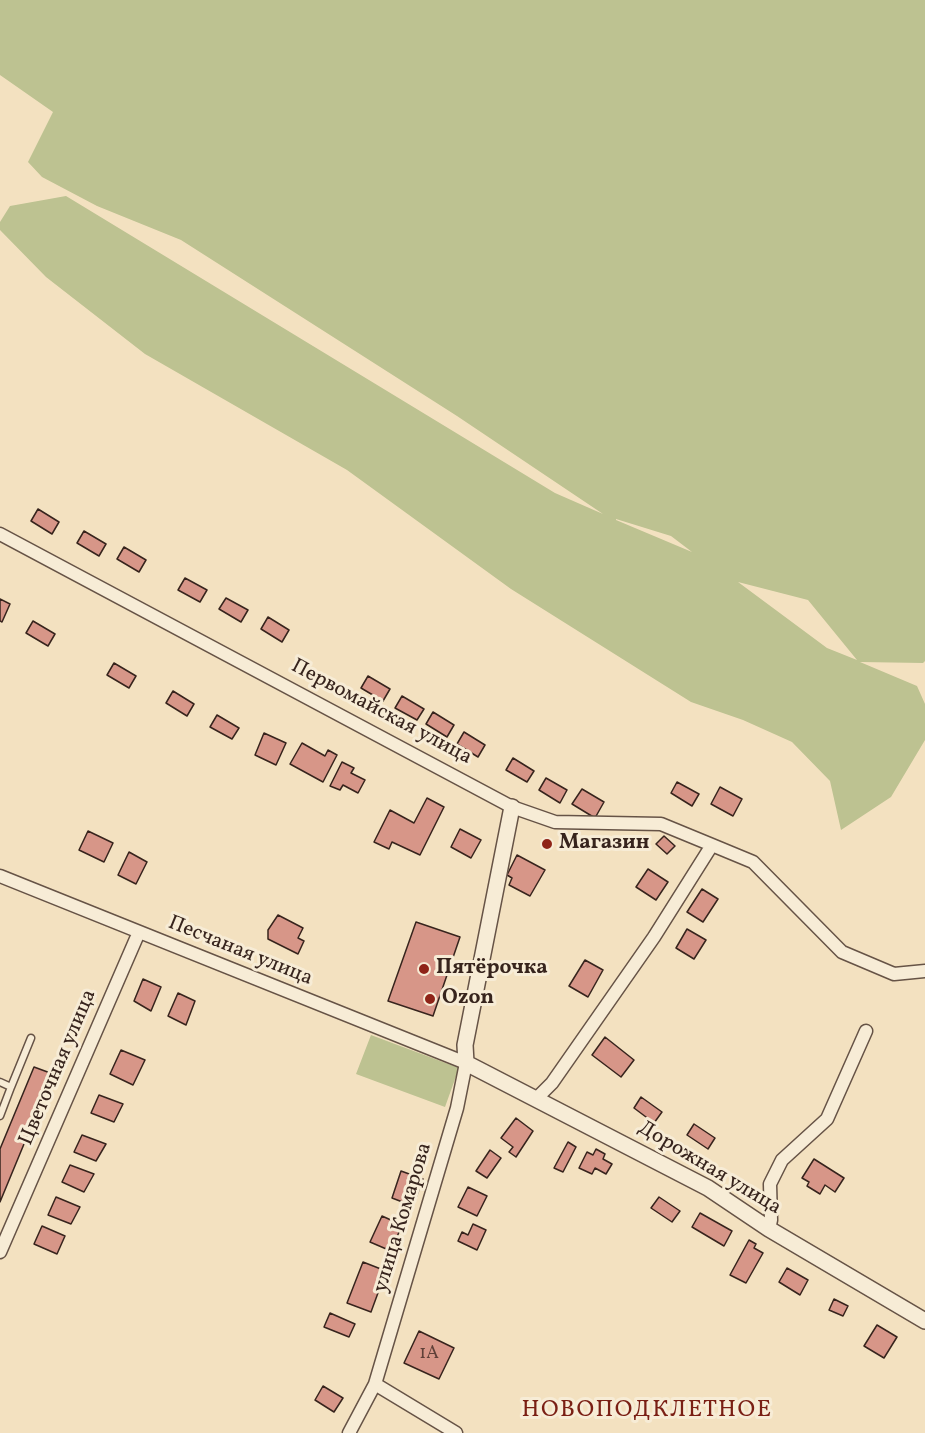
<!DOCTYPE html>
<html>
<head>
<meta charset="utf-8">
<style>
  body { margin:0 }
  canvas { display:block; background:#f3e1c0 }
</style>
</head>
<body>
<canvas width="925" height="1433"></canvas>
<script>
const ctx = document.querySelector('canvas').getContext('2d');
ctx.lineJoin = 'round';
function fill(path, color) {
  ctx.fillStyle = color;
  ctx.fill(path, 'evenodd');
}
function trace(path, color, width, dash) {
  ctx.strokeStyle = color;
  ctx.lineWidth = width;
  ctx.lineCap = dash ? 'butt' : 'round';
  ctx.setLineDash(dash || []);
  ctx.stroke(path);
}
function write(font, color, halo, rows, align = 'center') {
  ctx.font = font + ' Vollkorn,serif';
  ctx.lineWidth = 6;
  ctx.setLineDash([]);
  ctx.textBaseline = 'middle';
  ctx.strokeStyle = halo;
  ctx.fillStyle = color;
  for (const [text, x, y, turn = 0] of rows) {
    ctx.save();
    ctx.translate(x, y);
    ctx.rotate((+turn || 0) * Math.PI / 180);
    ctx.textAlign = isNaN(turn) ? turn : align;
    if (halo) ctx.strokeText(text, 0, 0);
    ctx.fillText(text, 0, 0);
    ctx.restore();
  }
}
const green = new Path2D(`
  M0 0H925V661L923 663 860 662 917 686 925 704V740L891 797 841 830 830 781 792 742 743 720 691 702 511 589 347 470 145 354 46 277 0 230V222L10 206 66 196 555 493 603 514 457 416 181 240 97 206 42 177 28 162 53 112 0 75ZM616 519 671 536 692 552 616 520ZM738 582 808 600 857 660 827 648Z
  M371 1035 459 1068 445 1107 356 1074Z`);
const building = new Path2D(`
  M38 509 59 522 52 534 31 521Z
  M84 531 106 544 99 556 77 543Z
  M124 547 146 560 139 572 117 559Z
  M185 578 207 590 200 602 178 590Z
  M226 598 248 610 241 622 219 609Z
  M0 599 10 604 2 622 0 621Z
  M268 617 289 630 282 642 261 629Z
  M33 621 55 634 48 646 26 633Z
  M114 663 136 676 129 688 107 675Z
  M368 676 390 689 383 701 361 688Z
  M173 691 194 704 187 716 166 703Z
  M402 696 424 709 417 720 395 708Z
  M433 712 454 725 447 737 426 724Z
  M217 715 239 728 232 739 210 727Z
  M464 732 485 745 478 757 457 744Z
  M264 733 286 743 276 765 255 755Z
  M302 743 325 756 328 750 337 755 323 782 290 764Z
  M513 758 534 771 527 782 506 770Z
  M342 762 354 768 351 773 365 780 358 793 343 785 340 790 330 786Z
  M546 778 567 790 560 803 539 790Z
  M677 782 699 794 692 806 671 793Z
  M720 787 742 799 733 816 711 804Z
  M582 789 604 802 595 818 572 804Z
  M427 798 444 807 420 855 392 842 389 849 374 842 390 810 414 823Z
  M460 829 481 840 471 858 451 847Z
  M88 831 113 843 104 862 79 850Z
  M664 836 675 846 667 854 656 844Z
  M129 852 147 862 136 884 118 875Z
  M517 855 545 870 530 896 509 885 512 878 507 875Z
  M648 869 668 882 656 900 636 887Z
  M702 889 718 899 703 922 687 912Z
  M278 915 303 928 298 938 304 941 298 954 268 939V930Z
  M416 922 460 937 433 1016 388 1001Z
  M687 929 706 940 694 959 676 948Z
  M585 960 603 970 588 997 569 986Z
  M143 979 161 987 151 1011 134 1001Z
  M178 993 195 1001 186 1025 168 1016Z
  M605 1037 634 1060 621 1077 592 1055Z
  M121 1050 145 1060 133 1085 110 1074Z
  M34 1067 53 1074 0 1202V1149Z
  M99 1095 123 1104 114 1122 91 1113Z
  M641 1097 662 1112 654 1123 634 1108Z
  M516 1118 533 1131 516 1157 509 1152 513 1147 501 1138Z
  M694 1124 715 1138 708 1149 687 1135Z
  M82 1135 106 1144 96 1161 74 1152Z
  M568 1142 576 1147 563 1172 554 1168Z
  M596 1149 605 1154 603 1159 612 1164 606 1174 595 1168 592 1174 579 1168 587 1152 593 1155Z
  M490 1150 501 1158 487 1178 476 1171Z
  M814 1159 844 1178 835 1192 825 1185 820 1194 807 1186 809 1182 802 1178Z
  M70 1165 94 1174 84 1192 62 1182Z
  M401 1171 423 1179 413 1206 392 1198Z
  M468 1187 487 1196 477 1216 458 1207Z
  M56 1197 80 1207 71 1224 48 1215Z
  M659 1197 680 1211 672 1222 651 1208Z
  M700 1213 732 1231 724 1246 692 1227Z
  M382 1216 402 1225 391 1251 370 1242Z
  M473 1224 486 1230 477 1250 458 1241 462 1232 468 1235Z
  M42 1226 65 1236 57 1254 34 1244Z
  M749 1240 756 1244 754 1248 763 1253 746 1283 730 1275Z
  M363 1262 386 1271 371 1312 347 1303Z
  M787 1268 808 1280 800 1295 779 1282Z
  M834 1299 848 1306 843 1316 829 1310Z
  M330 1313 355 1324 349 1337 324 1327Z
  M877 1325 897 1337 884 1358 864 1346Z
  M419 1331 454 1348 439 1379 404 1363Z
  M323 1386 343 1398 334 1412 315 1400Z`);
const service = new Path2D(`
  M0 1082 11 1087 0 1116
  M11 1087 31 1038`);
const minor = new Path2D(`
  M0 534 512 807 555 822 661 824 712 845 753 862 842 952 894 974 925 971
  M0 876 466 1063 457 1108 375 1384 349 1433
  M537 1098 552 1083 654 937 712 845
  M769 1229 771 1220 770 1184 782 1160 827 1119 866 1031
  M0 1252 139 932
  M375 1384 456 1433`);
const tertiary = new Path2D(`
  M512 807 465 1045 466 1063 708 1188 769 1229 925 1321`);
const markers = [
  [547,844,6,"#8f2418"],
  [424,969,6,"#8f2418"],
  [430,999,6,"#8f2418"]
];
const numberNames = [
  ["1А",429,1355]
];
const streetNames = [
  ["Первомайская улица",381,713,28],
  ["Песчаная улица",240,952,22],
  ["Цветочная улица",59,1068,-67],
  ["Дорожная улица",709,1169,31],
  ["улица Комарова",404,1218,-73]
];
const poiNames = [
  ["Магазин",559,844],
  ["Пятёрочка",436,969],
  ["Ozon",442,999]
];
const quarterNames = [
  ["НОВОПОДКЛЕТНОЕ",647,1412]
];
fill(green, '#bdc291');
fill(building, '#d79688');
trace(building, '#37241d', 1.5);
trace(service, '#665346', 9);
trace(minor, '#665346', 15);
trace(tertiary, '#665346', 18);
trace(service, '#f7ecd6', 6);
trace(minor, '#f7ecd6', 12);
trace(tertiary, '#f7ecd6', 15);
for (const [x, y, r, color] of markers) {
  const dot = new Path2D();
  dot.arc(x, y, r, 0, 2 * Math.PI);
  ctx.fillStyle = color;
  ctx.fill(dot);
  trace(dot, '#f7ecd6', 2);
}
write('18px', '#5f4038', null, numberNames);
write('21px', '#37241d', '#f7ecd6', streetNames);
write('bold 21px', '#37241d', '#f7ecd6', poiNames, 'left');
ctx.letterSpacing = '1.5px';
write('24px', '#7a1f14', '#f7ecd6', quarterNames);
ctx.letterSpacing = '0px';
</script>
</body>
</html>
